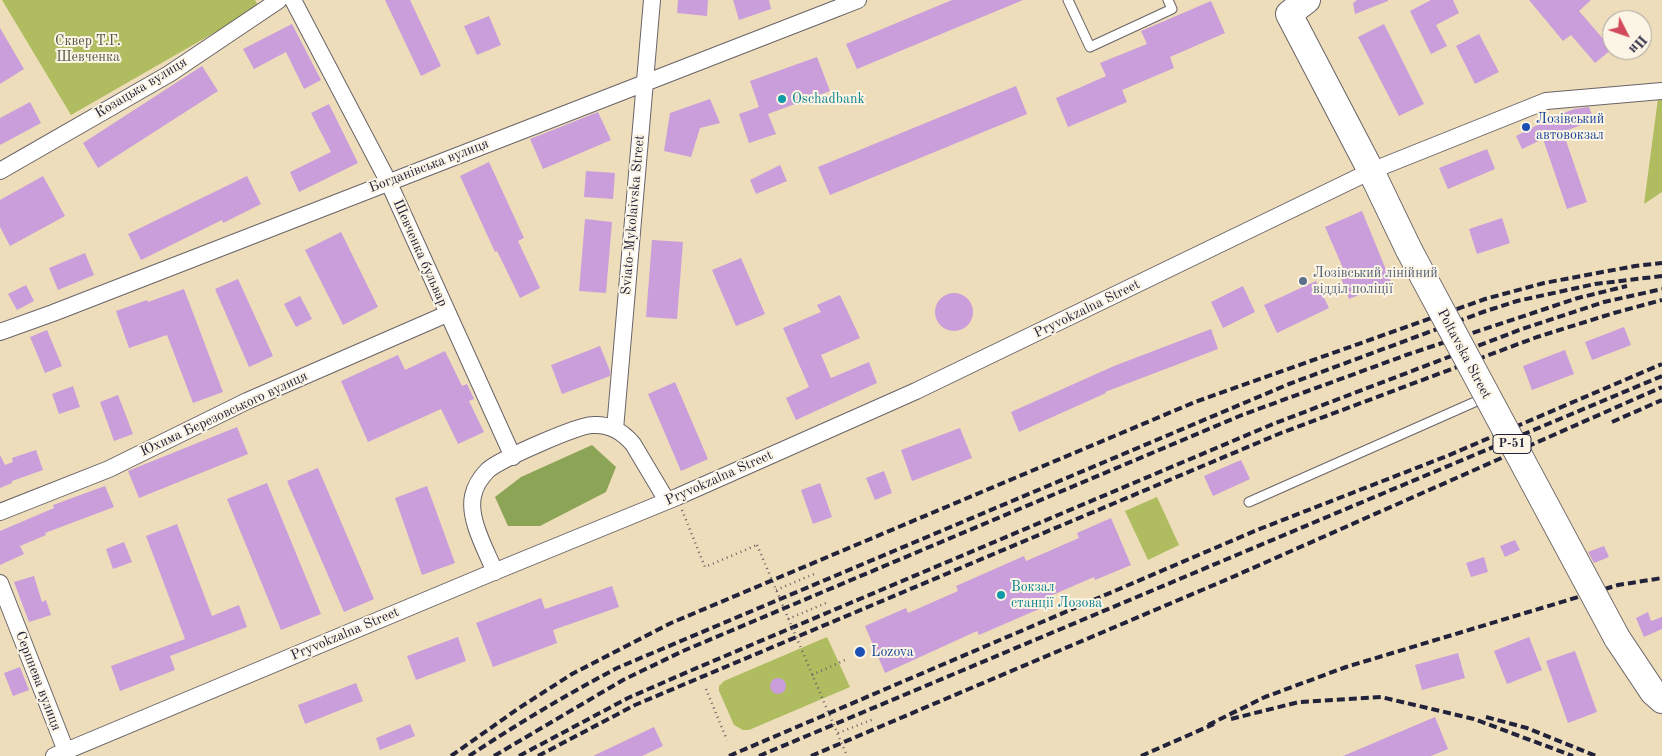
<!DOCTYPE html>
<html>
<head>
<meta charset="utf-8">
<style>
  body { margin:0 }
  #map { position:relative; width:1662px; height:756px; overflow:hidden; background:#eeddba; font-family:"Old Standard TT",serif }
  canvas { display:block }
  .north { position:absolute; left:1602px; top:10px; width:50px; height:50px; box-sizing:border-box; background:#fcf5e5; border:1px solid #a5a1a1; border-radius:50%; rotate:131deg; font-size:14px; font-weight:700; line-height:20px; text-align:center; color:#22223b }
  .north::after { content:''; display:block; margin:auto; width:18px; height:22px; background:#d1495b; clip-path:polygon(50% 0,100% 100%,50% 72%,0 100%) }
</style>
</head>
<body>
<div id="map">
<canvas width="1662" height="756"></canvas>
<div class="north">Пн</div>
</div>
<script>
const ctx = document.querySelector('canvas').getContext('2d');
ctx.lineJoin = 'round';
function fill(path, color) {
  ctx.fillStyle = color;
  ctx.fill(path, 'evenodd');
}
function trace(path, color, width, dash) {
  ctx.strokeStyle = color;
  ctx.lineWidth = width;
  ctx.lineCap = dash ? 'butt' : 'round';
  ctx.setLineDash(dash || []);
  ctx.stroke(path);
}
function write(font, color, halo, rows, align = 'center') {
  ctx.font = font + ' "Old Standard TT",serif';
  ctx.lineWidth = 4;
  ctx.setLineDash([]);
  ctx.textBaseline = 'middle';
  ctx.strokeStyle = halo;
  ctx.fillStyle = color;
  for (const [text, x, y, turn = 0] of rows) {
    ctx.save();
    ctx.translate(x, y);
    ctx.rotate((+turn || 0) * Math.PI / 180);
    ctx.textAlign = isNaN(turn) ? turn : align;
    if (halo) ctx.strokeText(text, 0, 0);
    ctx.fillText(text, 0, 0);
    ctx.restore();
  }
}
const green = new Path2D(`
  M2 0H255L259 7 71 115Z
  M1659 91H1662V192L1644 204Z
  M1157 497 1179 545 1148 560 1125 511Z
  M827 637 850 687 749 730H743L734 725 719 691V686L724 681Z`);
const forest = new Path2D(`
  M592 445 616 467 606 492 540 526H508L495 497 521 477Z`);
const building = new Path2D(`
  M385 0H410L441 66 421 76Z
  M678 0H708L707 16 677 13Z
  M733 0H769L771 9 739 20Z
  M952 0H1023L857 69 846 44Z
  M1357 0H1388V1L1355 14 1353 3Z
  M1431 0H1453L1459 13 1436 25 1447 46 1431 54 1410 11Z
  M1529 0H1591L1579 11 1612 49 1595 63 1571 35 1563 41Z
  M1211 1 1225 33 1170 57 1174 68 1122 90 1127 102 1068 127 1056 98 1106 76 1100 63 1147 44 1141 31Z
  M489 16 501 45 477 55 464 26Z
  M292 24 321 80 304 89 286 52 254 69 243 49Z
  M1384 24 1424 104 1399 116 1358 37Z
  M0 28 24 69 0 84Z
  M1479 34 1499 72 1475 84 1456 46Z
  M817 57 830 91 768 114 776 134 749 143 739 114 759 107 750 81Z
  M202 66 218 91 98 168 83 143Z
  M1016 86 1027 114 830 195 818 167Z
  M710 99 720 123 700 128 691 157 664 151 670 113Z
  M30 102 41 123 0 145V118Z
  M329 104 358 163 299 192 290 172 331 152 311 113Z
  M1589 107 1594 120 1563 132 1587 202 1567 209 1543 139 1522 149 1516 136 1551 118 1574 109Z
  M598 112 611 140 543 169 530 139Z
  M1487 149 1495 169 1448 189 1439 168Z
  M489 162 524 238 518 241 540 288 520 298 497 251 495 252 460 176Z
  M780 165 787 181 756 194 750 180Z
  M586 171 615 173 613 199 584 197Z
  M43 176 65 216 10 246 0 227V200Z
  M247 176 261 204 223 223 222 220 141 260 128 234Z
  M1362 211 1391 282 1349 299 1338 270 1343 268 1325 227Z
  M1502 218 1510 243 1477 254 1469 229Z
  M585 219 612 222 606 293 579 291Z
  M341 232 378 307 343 325 305 250Z
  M652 240 683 242 677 319 646 317Z
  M85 253 94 275 58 290 49 268Z
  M741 258 765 314 736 326 712 270Z
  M238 279 273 356 249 367 215 289Z
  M1316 281 1329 308 1277 333 1264 305Z
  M26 285 34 301 17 310 8 294Z
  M1243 286 1255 312 1223 328 1211 302Z
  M184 289 223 392 193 403 167 335 129 348 116 311 147 300 148 302Z
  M935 312a19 19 0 1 1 38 0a19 19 0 1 1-38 0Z
  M840 295 860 338 821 355 831 378 869 362 877 383 796 420 786 398 809 387 783 328 821 312 817 305Z
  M300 296 312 319 296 327 284 304Z
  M1624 327 1631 345 1592 360 1585 342Z
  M1211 329 1218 349 1105 392 1106 393 1019 432 1011 412 1114 366Z
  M47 330 62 366 45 373 30 337Z
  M600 346 610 371V376L562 394 551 365Z
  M1565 350 1574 374 1532 390 1523 366Z
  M445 351 462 386 467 384 474 399 469 401 484 432 458 444 441 409 368 442 341 381 398 355 405 370Z
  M675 382 708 459 681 471 648 394Z
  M73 386 80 407 59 414 52 394Z
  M118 395 133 434 114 441 100 402Z
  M237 427 248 454 139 498 128 471Z
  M960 428 972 458 912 481 901 450Z
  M36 450 43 470 12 481V483L0 488V455L5 465 13 462 12 458Z
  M1241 460 1250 479 1213 496 1204 476Z
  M318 468 374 599 344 612 287 481Z
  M884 471 892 493 875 500 866 478Z
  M267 483 321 614 281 630 227 499Z
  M820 483 832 517 813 524 801 490Z
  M105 486 114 507 45 533 46 535 20 546 24 554 0 565V531L54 508 53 505Z
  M427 486 455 563 422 575 395 498Z
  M1111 518 1131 565 1095 580 1094 577 1043 599 1046 606 979 635 977 631 885 673 865 626 906 608 908 613 958 591 956 586 1024 556 1026 561 1079 538 1077 533Z
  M177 524 212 616 239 605 247 627 170 656 175 670 120 691 111 666 185 639 146 536Z
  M1515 540 1520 550 1505 557 1500 546Z
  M124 542 132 562 113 569 106 549Z
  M1604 546 1609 557 1594 563 1588 552Z
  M1484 557 1488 572 1471 577 1466 563Z
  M34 576 42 602 46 600 51 615 29 622 14 582Z
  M612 586 619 607 553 630 557 643 493 667 476 623 541 598 545 609Z
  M1648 612 1651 621 1662 617V629L1644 637 1636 618Z
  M458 637 466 661 416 680 407 656Z
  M1529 637 1542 670 1507 684 1494 651Z
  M1575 651 1597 712 1568 723 1546 661Z
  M1458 653 1465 678 1422 690 1415 665Z
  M20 667 29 690 13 696 4 673Z
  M770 686a8 8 0 1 1 16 0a8 8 0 1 1-16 0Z
  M356 683 363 701 305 724 298 705Z
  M1435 717 1448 749 1431 756H1343Z
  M410 724 415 736 380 750 376 738Z
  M654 727 663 746 642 756H593Z`);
const path = new Path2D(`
  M682 510 705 567 757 545
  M776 590 814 574
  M788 619 826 603
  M812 675 847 659
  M706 689 727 740
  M838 733 874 719`);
const lane = new Path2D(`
  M1068 0 1090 47 1172 9 1168 0
  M1249 502 1486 397`);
const street = new Path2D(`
  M293 0 388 181 513 457
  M0 171 169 74 279 0
  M0 332 53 313C320 207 590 106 858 0
  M615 429 652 0
  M0 512 109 469 247 401 447 314
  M495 572C486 550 468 519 473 496 475 486 481 477 488 470 501 459 578 425 593 425 610 424 623 432 633 444L667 501
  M0 583 66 751
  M54 756 484 576 677 497 916 391 1371 171 1546 101 1662 91`);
const primary = new Path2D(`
  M1307 0 1289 14 1371 171 1409 250
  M1617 638 1653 692 1662 700`);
const rail = new Path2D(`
  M1612 422 1662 400
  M1486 717 1527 728 1596 756
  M1231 719 1299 702 1381 697 1474 719 1573 756
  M1208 725 1265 697 1346 667 1618 585 1662 578
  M451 756 519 708 572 674 671 623 1195 402 1485 299 1544 283 1635 266 1662 263
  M469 756C517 724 566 695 617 668L1289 384 1483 312 1517 301 1595 284 1662 276
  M494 756 623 680 683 651 1242 415 1409 354 1578 298 1627 286
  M519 756 628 698 692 670 1273 424 1522 329 1604 302 1662 289
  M538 756 635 705 1281 433 1537 337 1614 313 1662 300
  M729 756 1257 530 1447 456 1662 364
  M759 756 1662 376
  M811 756 1228 579 1662 387
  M1141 756 1214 724`);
const pathBridge = new Path2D(`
  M757 545 847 756`);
const primaryBridge = new Path2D(`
  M1409 250 1617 638`);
const markers = [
  [782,99,5,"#0f9aa8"],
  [1526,127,5,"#1a4fb4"],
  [1303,281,5,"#5c6f8a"],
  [1001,595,5,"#0f9aa8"],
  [860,652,6,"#1a4fb4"]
];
const shields = [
  [1512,444,38]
];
const shieldNames = [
  ["Р-51",1512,444]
];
const parkNames = [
  ["Сквер Т.Г.",88,41],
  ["Шевченка",88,57]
];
const streetNames = [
  ["Козацька вулиця",141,88,-31],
  ["Богданівська вулиця",429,166,-21],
  ["Sviato-Mykolaivska Street",633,215,-85],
  ["Шевченка бульвар",420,253,66],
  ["Pryvokzalna Street",1087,309,-26],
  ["Poltavska Street",1464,354,62],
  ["Юхима Березовського вулиця",224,414,-25],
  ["Pryvokzalna Street",719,478,-24],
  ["Pryvokzalna Street",345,634,-23],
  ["Серпнева вулиця",38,681,69]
];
const cultureNames = [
  ["Oschadbank",792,99],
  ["Вокзал",1011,587],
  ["станції Лозова",1011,603]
];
const transitNames = [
  ["Лозівський",1536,119],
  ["автовокзал",1536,135],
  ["Lozova",871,652]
];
const serviceNames = [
  ["Лозівський лінійний",1313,273],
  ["відділ поліції",1313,289]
];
fill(green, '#afbc5f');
fill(forest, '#8ba456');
fill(building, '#c99eda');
trace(lane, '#696367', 11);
trace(street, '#696367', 18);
trace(primary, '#696367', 28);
trace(path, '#696367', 2.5, [1, 4]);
trace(lane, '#fff', 9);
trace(street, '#fff', 16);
trace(primary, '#fff', 26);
trace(rail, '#22223b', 4, [8, 4]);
trace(primaryBridge, '#696367', 28, []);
trace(pathBridge, '#696367', 2.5, [1, 4]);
trace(primaryBridge, '#fff', 26);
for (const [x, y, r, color] of markers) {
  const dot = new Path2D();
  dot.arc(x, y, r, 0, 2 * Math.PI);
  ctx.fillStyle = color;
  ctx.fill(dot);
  trace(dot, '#fcf5e5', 2);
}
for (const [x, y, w] of shields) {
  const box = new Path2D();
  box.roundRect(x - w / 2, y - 9.5, w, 19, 4);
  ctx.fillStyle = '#fcf5e5';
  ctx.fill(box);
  trace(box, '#22223b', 1);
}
write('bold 12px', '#22223b', null, shieldNames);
write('14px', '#535848', '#fcf5e5', parkNames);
write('14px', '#22223b', '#fcf5e5', streetNames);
write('14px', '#0d838f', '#fcf5e5', cultureNames, 'left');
write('14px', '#164399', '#fcf5e5', transitNames, 'left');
write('14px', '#4e5e75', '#fcf5e5', serviceNames, 'left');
</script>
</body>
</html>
